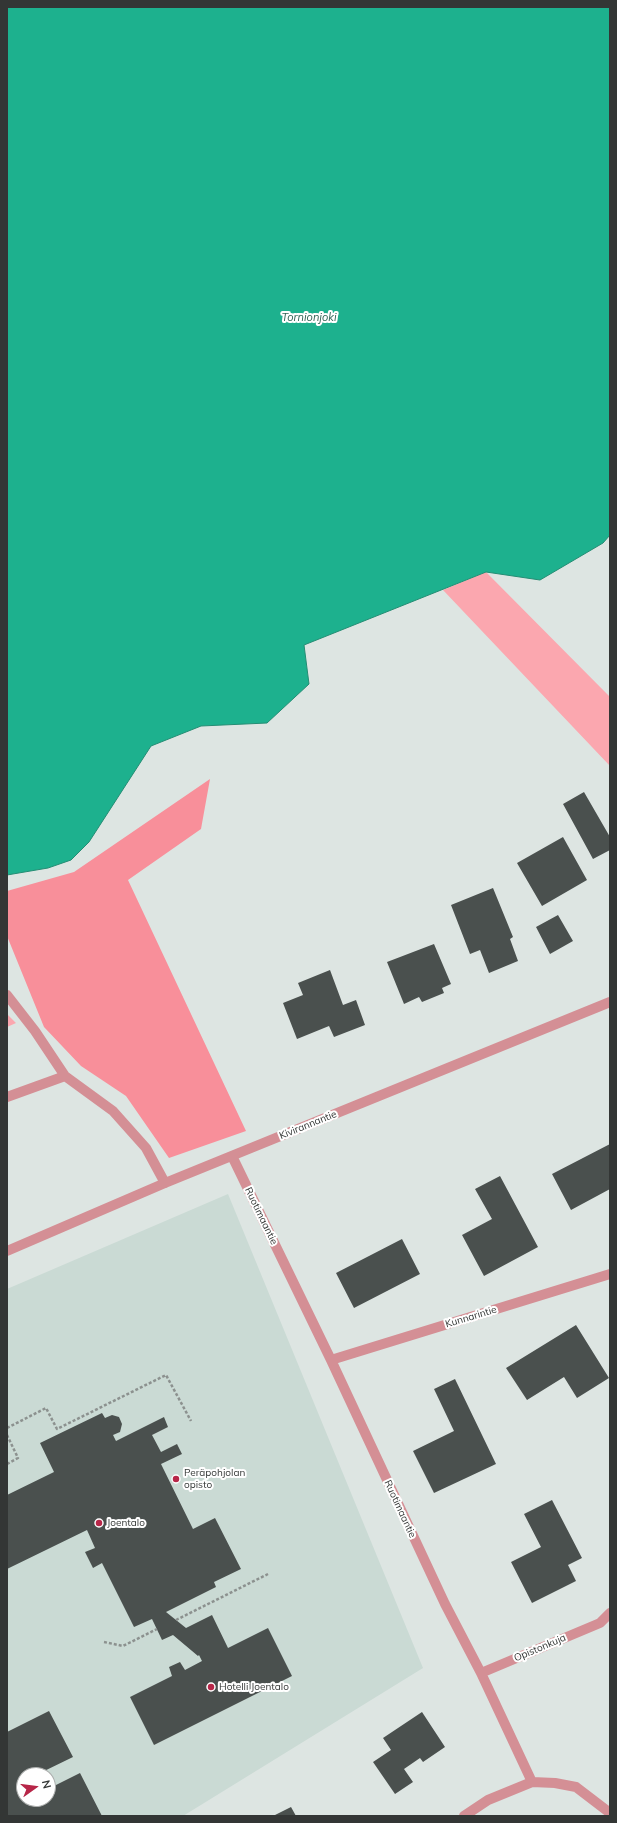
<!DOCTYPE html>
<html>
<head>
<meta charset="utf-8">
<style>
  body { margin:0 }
  #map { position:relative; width:617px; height:1823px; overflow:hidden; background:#dde5e2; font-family:Mulish,sans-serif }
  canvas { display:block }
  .frame { position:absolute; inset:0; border:8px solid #333635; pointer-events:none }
  .north { position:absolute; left:16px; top:1767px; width:40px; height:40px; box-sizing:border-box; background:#fff; border:1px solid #adafae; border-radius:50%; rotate:76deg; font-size:11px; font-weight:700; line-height:16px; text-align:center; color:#333635 }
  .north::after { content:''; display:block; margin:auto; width:14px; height:18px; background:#b72648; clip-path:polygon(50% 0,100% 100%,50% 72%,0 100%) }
</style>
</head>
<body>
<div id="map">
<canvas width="617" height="1823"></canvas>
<div class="frame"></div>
<div class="north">N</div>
</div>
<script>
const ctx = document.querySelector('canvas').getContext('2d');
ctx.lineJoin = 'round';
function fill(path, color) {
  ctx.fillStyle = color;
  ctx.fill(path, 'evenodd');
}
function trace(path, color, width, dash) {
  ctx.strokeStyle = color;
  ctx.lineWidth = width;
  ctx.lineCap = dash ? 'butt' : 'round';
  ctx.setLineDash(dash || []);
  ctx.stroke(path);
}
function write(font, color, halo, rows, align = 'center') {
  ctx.font = font + ' Mulish,sans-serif';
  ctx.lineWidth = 4;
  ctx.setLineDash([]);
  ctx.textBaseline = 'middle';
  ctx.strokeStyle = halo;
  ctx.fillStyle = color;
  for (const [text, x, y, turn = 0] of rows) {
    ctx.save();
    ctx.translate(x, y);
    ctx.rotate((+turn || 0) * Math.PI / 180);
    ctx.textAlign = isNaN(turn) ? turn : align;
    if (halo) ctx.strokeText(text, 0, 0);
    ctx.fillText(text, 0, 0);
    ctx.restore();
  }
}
const built = new Path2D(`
  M228 1194 423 1668 183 1816H7V1289ZM24 1775H48V1799H24Z`);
const green = new Path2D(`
  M486 572 610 697V766L443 590Z
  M7 1014 16 1023 7 1027Z`);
const forest = new Path2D(`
  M210 779 201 829 128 880 246 1131 169 1158 126 1096 81 1066 44 1027 7 936V891L74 872Z`);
const water = new Path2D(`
  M7 7H610V535L603 543 540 580 486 572 304 645 309 684 267 723 201 726 151 746 89 842 71 860 48 868 7 875Z`);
const building = new Path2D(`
  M584 792 610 837V850L593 859 563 804Z
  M563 837 587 880 542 906 517 863Z
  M493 888 513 937 510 939 518 961 489 973 480 950 470 954 451 905Z
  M558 915 573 941 550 954 536 927Z
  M434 944 451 984 442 988 444 993 422 1002 419 997 404 1004 387 962Z
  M330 970 343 1005 356 1000 365 1025 334 1037 329 1026 297 1039 283 1003 303 995 298 983Z
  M610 1144V1189L571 1210 552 1174Z
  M500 1176 538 1247 484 1276 462 1235 492 1219 475 1189Z
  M402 1239 420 1274 354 1308 336 1273Z
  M576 1325 609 1378 577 1398 564 1377 527 1400 506 1368Z
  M455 1379 496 1464 434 1493 413 1451 454 1431 434 1389Z
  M102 1413 105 1418 112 1415 119 1417 122 1424 120 1432 113 1435 116 1441 164 1417 168 1427 152 1435 161 1452 177 1444 182 1454 161 1464 193 1529 215 1518 241 1569 214 1582 216 1587 166 1612 186 1628 212 1615 228 1648 268 1628 292 1676 154 1745 130 1697 172 1676 169 1667 180 1662 185 1670 202 1661 199 1655 198 1656 173 1635 162 1640 152 1619 134 1627 102 1563 93 1568 85 1552 95 1548 87 1530 7 1569V1495L54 1472 40 1443Z
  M552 1500 582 1558 568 1565 576 1581 532 1603 511 1562 541 1547 524 1514Z
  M49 1711 73 1757 36 1775H24V1799H48V1789L80 1773 102 1816H7V1732Z
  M422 1712 445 1747 423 1762 420 1758 404 1769 413 1782 395 1794 373 1762 391 1750 383 1738Z
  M291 1807 296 1816H273Z`);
const path = new Path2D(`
  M7 1428 46 1408 57 1429 166 1375 191 1421
  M7 1435 18 1458 7 1464
  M176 1620 268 1574
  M104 1642 123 1646 157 1629`);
const minor = new Path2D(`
  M7 995 35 1031 65 1076 113 1111 146 1148 165 1183
  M7 1097 65 1076
  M232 1156 331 1360 445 1604 481 1673 532 1782 555 1783 576 1787 610 1813
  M7 1251 165 1183 610 1002
  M331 1360 610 1274
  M481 1673 600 1623 610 1613
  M464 1816 488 1800 532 1782`);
const markers = [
  [176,1479,4,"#b72648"],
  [99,1523,4,"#b72648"],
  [211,1687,4,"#b72648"]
];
const streetNames = [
  ["Kivirannantie",308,1125,-22],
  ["Ruotimaantie",261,1216,64],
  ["Kunnarintie",471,1317,-17],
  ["Ruotimaantie",400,1509,65],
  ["Opistonkuja",540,1648,-23]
];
const poiNames = [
  ["Peräpohjolan",184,1473],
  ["opisto",184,1485],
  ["Joentalo",107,1523],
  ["Hotelli Joentalo",219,1687]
];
const waterNames = [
  ["Tornionjoki",309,318]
];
fill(built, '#cadad4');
fill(green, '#fba7af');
fill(forest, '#f88f9a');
fill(water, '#1db18e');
trace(water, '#248c73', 1);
fill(building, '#4a504e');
trace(path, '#8c918f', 2.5, [3, 2]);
trace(minor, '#d48f95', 10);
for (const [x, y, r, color] of markers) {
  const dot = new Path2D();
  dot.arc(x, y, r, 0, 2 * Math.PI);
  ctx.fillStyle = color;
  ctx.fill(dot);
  trace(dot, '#fff', 1.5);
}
write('10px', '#333635', '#fff', streetNames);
write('10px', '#333635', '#fff', poiNames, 'left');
write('italic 11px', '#2f6354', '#fff', waterNames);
</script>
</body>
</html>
